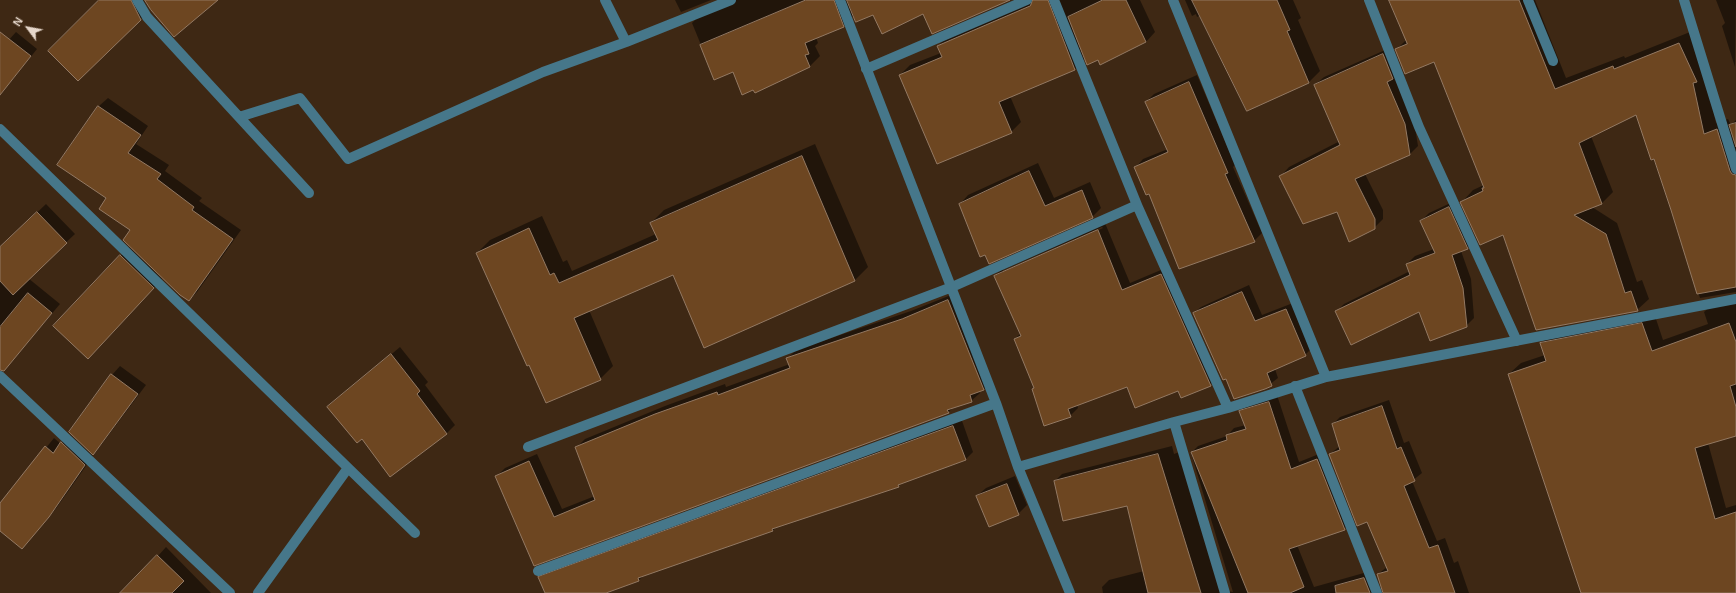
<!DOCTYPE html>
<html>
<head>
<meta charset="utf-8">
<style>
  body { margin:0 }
  #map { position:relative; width:1736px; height:593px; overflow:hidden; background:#3e2814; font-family:Helvetica,sans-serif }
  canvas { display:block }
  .north { position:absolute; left:8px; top:8px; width:40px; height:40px; -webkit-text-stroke:3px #3e2814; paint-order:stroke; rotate:302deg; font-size:11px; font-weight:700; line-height:16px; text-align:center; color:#e6d7cb }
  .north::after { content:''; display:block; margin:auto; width:14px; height:18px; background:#e6d7cb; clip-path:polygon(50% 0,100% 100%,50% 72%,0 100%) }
</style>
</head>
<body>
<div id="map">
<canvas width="1736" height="593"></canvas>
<div class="north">N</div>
</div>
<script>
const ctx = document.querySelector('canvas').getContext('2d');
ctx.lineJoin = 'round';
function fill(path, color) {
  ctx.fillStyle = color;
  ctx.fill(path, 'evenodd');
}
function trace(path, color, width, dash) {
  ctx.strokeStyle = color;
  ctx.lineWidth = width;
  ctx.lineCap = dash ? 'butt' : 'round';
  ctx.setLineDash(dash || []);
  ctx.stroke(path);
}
const shadow = new Path2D(`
  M101 0H143L149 11 78 79Z
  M675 0H711L681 12Z
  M735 0H1008L924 13 854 15 843 26 816 37 818 43 815 46 820 56 810 66 733 71 715 79 692 23 701 14Z
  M1032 0H1140L1155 32 1146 42 1099 59 1086 58 1075 69 1010 96 1021 122 1011 132 900 75 910 65 941 53 938 46 948 36Z
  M1185 0H1293L1301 18 1298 20 1320 71 1309 82 1248 110 1201 15 1197 17 1196 14 1192 16Z
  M1390 0H1535L1566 78 1624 56 1625 58 1690 32 1705 73 1716 123 1728 119 1731 125 1736 120V166L1734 168 1736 175V292L1700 298 1672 210 1637 114 1591 136 1613 192 1601 204 1592 207 1617 223 1637 282 1642 280 1649 299 1637 310 1504 234 1462 202 1473 190 1484 185 1435 60 1397 49 1407 39Z
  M1716 0H1736L1735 67 1722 26 1725 23Z
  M16 32 37 49 13 79 0 80V36L7 42Z
  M1392 47 1413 115 1418 146 1410 154 1365 174 1383 210V219L1374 228 1337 210 1281 176 1289 167 1340 141 1315 85 1324 77Z
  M1197 75 1235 165 1233 167 1262 233 1254 241 1180 268 1149 192 1136 167 1143 159 1168 149 1146 102 1154 94Z
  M108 98 148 126 136 144 169 165 165 171 202 198 199 201 241 230 197 292 189 300 107 198 59 165 99 106Z
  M815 144 868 267 855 280 704 346 673 274 589 310 613 366 600 379 529 364 477 253 490 240 542 216 563 262 567 260 572 271 656 234 651 223 664 210Z
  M1038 163 1054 198 1090 182 1101 208 1092 217 960 204 968 195Z
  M1457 200 1475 240 1467 248 1461 251 1471 279 1474 318 1466 326 1420 310 1336 312 1344 304 1410 271 1407 264 1415 256 1434 249 1421 221 1429 213Z
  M46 204 75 234 28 278 60 304 4 370 0 369V248Z
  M1105 223 1130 283 1168 267 1218 377 1210 385 1179 390 1128 385 1077 405 1078 408 1070 416 1035 388 1015 339 1021 333 995 276 1003 268ZM1102 227 1103 228 1003 273V270Z
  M129 247 162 279 97 349 55 326Z
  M1249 285 1262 315 1293 303 1312 348 1305 355 1275 369 1278 378 1265 388 1226 378 1194 313 1201 307Z
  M956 293 992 381 984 389 979 391 980 393 971 401 953 407 948 413 534 565 496 477 505 468 537 454 562 509 595 496 577 447 585 439 665 406 725 384 726 387 790 364 788 358 796 350 911 311Z
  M1736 297V435L1708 443 1726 508 1736 505V593H1582L1509 374 1521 363 1545 355 1541 343 1553 332 1654 313 1663 340 1708 324 1704 312 1716 301Z
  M400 347 428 382 425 385 455 425 447 433 390 475 362 438 329 407Z
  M120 366 146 385 101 445 93 453 112 375Z
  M1277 395 1299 462 1324 452 1352 522 1344 529 1297 545 1314 587 1371 571 1381 591 1384 592 1378 574 1387 567 1368 521 1330 454 1340 446 1333 424 1340 417 1389 400 1404 443 1409 441 1422 473 1412 481 1437 541 1445 538 1454 563 1458 561 1469 593H1103L1102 587 1109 580 1144 571 1127 504 1055 481 1062 474 1172 446 1174 454 1185 450 1228 591 1233 592 1191 453 1198 446 1227 436 1234 428 1246 425 1240 412 1247 404Z
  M961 418 973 452 965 460 901 483 898 486 776 527 773 531 644 575 638 581 572 593H546L539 578 547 570Z
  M70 435 93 456 57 507 30 539 0 529V505L54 438 61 444Z
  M1015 476 1027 505 1018 514 977 496 986 488Z
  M166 547 211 593H121L158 556Z`);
const building = new Path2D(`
  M99 0H131L141 20 78 81 48 51Z
  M145 0H218L174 37 151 10Z
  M806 0H834L844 27 805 43 809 54 805 55 810 67 755 93 753 90 742 95 733 72 714 80 700 45Z
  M847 0H1010L932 34 923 14 882 34 873 15 856 22Z
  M1033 0H1048L1075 70 999 102 1012 133 937 164 899 75 942 57 937 46 1030 6Z
  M1103 0H1126L1146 42 1100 65 1098 60 1087 65 1068 17Z
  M1192 0H1277L1290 30 1287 31 1309 83 1247 111Z
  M1389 0H1519L1555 89 1613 66 1614 69 1679 43 1697 82 1693 83 1704 134 1717 129 1730 171 1732 174 1736 175V287L1697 294 1671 210 1654 159 1651 160 1636 115 1579 143 1602 204 1574 215 1606 234 1625 293 1631 291 1638 311 1536 330 1503 235 1480 245 1460 202 1483 191 1482 188H1484L1434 62 1405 74 1395 49 1407 44Z
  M0 32 31 56 0 95Z
  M1383 54 1393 79 1387 82 1405 124 1410 155 1355 179 1375 219V229L1349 242 1337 212 1303 224 1279 176 1340 145 1314 85Z
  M1189 82 1228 173 1225 174 1255 242 1179 269 1149 194 1146 195 1134 167 1168 152 1145 102Z
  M98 106 141 135 128 153 161 174 157 179 194 207 192 210 233 239 189 301 180 295 123 240 130 230 99 209 106 198 57 165Z
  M1736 123V147L1729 125Z
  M802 156 855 281 704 348 673 275 574 318 601 380 546 403 529 365 527 366 476 253 529 228 550 275 554 273 559 283 658 240 650 223Z
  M1029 171 1045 206 1082 190 1093 218 989 264 985 255 980 257 959 204Z
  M1449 207 1468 249 1452 255 1463 288 1467 327 1430 341 1419 312 1351 345 1335 311 1410 275 1406 264 1435 253 1420 221Z
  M37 212 67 243 13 295 0 281V247Z
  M1098 230 1122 290 1161 274 1211 386 1181 398 1178 391 1135 408 1127 387 1068 409 1071 417 1044 426 1032 389 1034 388 1014 339 1021 336 994 276Z
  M120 255 154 288 88 359 53 326Z
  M1242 292 1255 321 1286 309 1306 356 1267 373 1272 386 1265 389 1234 399 1226 379 1223 380 1193 313Z
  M28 293 52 313 4 371 0 370V327Z
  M948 300 984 390 970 395 972 402 947 410 949 413 534 566 495 476 529 461 554 517 595 500 575 447 655 414 717 392 718 395 790 368 786 358 902 319Z
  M1642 323 1652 351 1729 323 1736 342V384L1730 386 1736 407V436L1695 448 1715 519 1736 512V593H1581L1508 374 1546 361 1540 343Z
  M391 354 420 391 417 394 447 434 390 477 362 439 357 443 327 407Z
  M111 374 138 394 93 455 69 432Z
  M1269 402 1291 469 1317 459 1345 530 1289 549 1304 587 1290 593H1248L1191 452 1227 440 1226 435 1246 429 1239 411Z
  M1382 406 1397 449 1401 447 1415 481 1404 486 1429 548 1438 545 1455 593H1383L1377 574 1388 571 1367 522 1357 526 1329 454 1340 450 1332 424Z
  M953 426 966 460 898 485 899 487 772 529 773 531 638 578 639 581 606 593H545L538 577Z
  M61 442 85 465 49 517 22 549 0 531V503L45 446 53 453Z
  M1158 454 1201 593H1148L1127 506 1063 521 1054 481Z
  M1007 484 1019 515 989 527 976 496Z
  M157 555 184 581 172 593H120Z
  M1364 578 1370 593H1336L1335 586Z`);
const minor = new Path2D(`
  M137 0 147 17 309 193
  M605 0 626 42
  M840 0 996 403 1018 467 1070 593
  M1369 0 1419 127 1517 341
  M1528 0 1553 61
  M1684 0 1736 169
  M866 69 1027 0
  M239 117 300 98 348 159 543 72 626 42 731 0
  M0 129 415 533
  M1137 205 1228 408
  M0 376 230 593
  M1326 377 1736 299
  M1295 386 1377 593
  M1174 422 1225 593
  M528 447 952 287 1137 205 1054 0
  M1018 467 1174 422 1228 408 1326 377 1173 0
  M538 571 996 403
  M258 593 348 468`);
fill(shadow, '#0007');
fill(building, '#6d4621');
trace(building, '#937963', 1);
trace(minor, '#46778a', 10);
</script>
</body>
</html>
